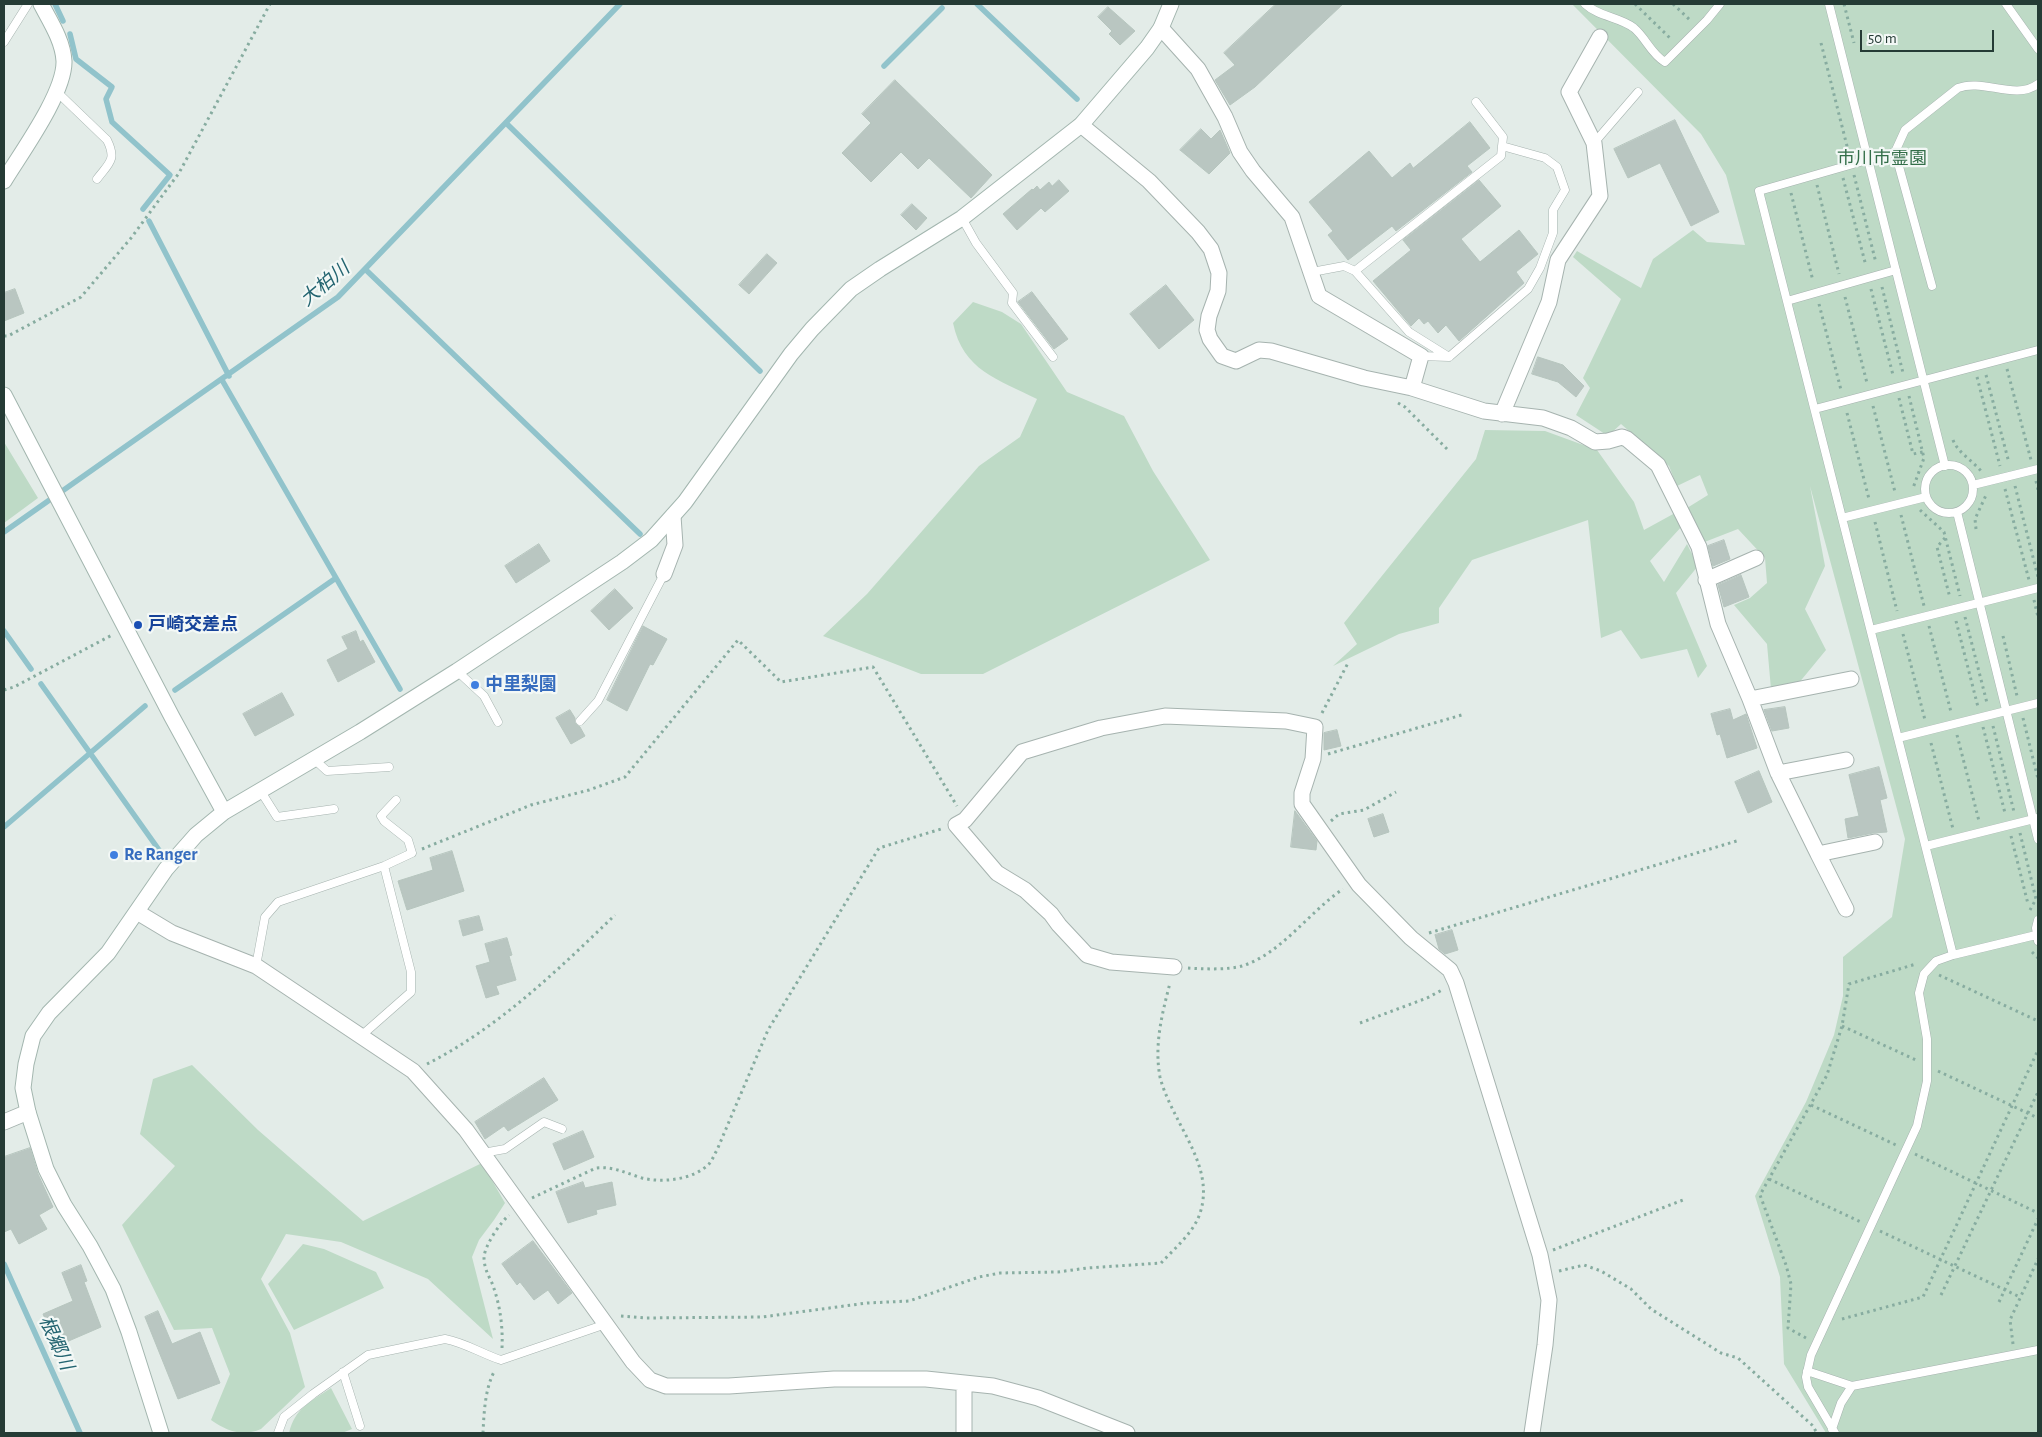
<!DOCTYPE html>
<html>
<head>
<meta charset="utf-8">
<style>
  body { margin:0 }
  #map { position:relative; width:2042px; height:1437px; overflow:hidden; background:#e3ece8; font-family:"Alegreya Sans",sans-serif }
  canvas { display:block }
  .frame { position:absolute; inset:0; border:5px solid #253b35; pointer-events:none }
  .scale { position:absolute; left:1860px; top:30px; width:134px; height:22px; box-sizing:border-box; border:2px solid #253b35; border-top:0; padding-left:6px; font-size:15px; line-height:18px; white-space:nowrap; color:#253b35; -webkit-text-stroke:4px #f3f8f6; paint-order:stroke }
</style>
</head>
<body>
<div id="map">
<canvas width="2042" height="1437"></canvas>
<div class="frame"></div>
<div class="scale">50 m</div>
</div>
<script>
const ctx = document.querySelector('canvas').getContext('2d');
ctx.lineJoin = 'round';
function fill(path, color) {
  ctx.fillStyle = color;
  ctx.fill(path, 'evenodd');
}
function trace(path, color, width, dash) {
  ctx.strokeStyle = color;
  ctx.lineWidth = width;
  ctx.lineCap = dash ? 'butt' : 'round';
  ctx.setLineDash(dash || []);
  ctx.stroke(path);
}
function write(font, color, halo, rows, align = 'center') {
  ctx.font = font + ' "Alegreya Sans","Noto Sans JP",sans-serif';
  ctx.lineWidth = 4.5;
  ctx.setLineDash([]);
  ctx.textBaseline = 'middle';
  ctx.strokeStyle = halo;
  ctx.fillStyle = color;
  for (const [text, x, y, turn = 0] of rows) {
    ctx.save();
    ctx.translate(x, y);
    ctx.rotate((+turn || 0) * Math.PI / 180);
    ctx.textAlign = isNaN(turn) ? turn : align;
    if (halo) ctx.strokeText(text, 0, 0);
    ctx.fillText(text, 0, 0);
    ctx.restore();
  }
}
const green = new Path2D(`
  M1572 4H2038V1433H1826L1784 1364 1780 1277 1755 1196 1806 1102 1834 1035 1843 996V957L1892 917 1905 839 1810 486 1825 566 1805 609 1826 650 1798 684 1771 689 1767 644 1734 605 1750 598 1767 583 1765 558 1738 529 1702 543 1687 508 1708 495 1700 475 1677 486 1669 466 1621 424 1608 436 1576 415 1590 388 1583 378 1621 299 1573 257 1577 251 1641 288 1653 259 1693 230 1707 242 1745 245 1726 175 1701 134Z
  M973 302 1002 312 1021 324 1067 392 1124 416 1153 471 1210 560 983 674H921L823 636 867 594 979 466 1020 437 1037 399C998 379 963 371 953 323Z
  M1485 430 1545 431 1597 450 1634 502 1644 530 1675 513 1683 525 1650 561 1664 582 1687 544 1698 566 1676 593 1707 666 1698 678 1687 649 1641 659 1621 630 1601 638 1588 520 1472 560 1439 608V623L1399 634 1333 666 1357 644 1344 623 1476 459Z
  M4 442 38 498 4 523Z
  M192 1065 258 1130 363 1221 482 1163 505 1203 494 1220 479 1240 472 1257 493 1339 428 1279 341 1242 286 1234 261 1279 290 1333 305 1387 261 1429C242 1437 227 1431 211 1420L230 1374 212 1328 174 1330 122 1225 175 1166 140 1134 153 1079Z
  M303 1244 324 1249 376 1272 384 1288 294 1330 268 1284Z
  M331 1388 352 1429 342 1433H289C295 1408 310 1402 331 1388Z`);
const stream = new Path2D(`
  M55 4 63 21
  M977 4 1077 99
  M70 34 76 59 112 87 106 99 112 122 170 175 143 209
  M884 66 942 8
  M506 123 760 371
  M149 221 229 376
  M365 269 640 534
  M222 380 400 689
  M4 532 338 297 620 4
  M4 631 31 669
  M41 684 159 850
  M175 690 336 578
  M4 827 145 706
  M4 1264 80 1433`);
const building = new Path2D(`
  M1276 4H1343L1255 87 1230 105 1215 80 1235 65 1224 53Z
  M1108 7 1135 31 1120 45 1109 34 1112 31 1098 17Z
  M895 80 992 175 971 198 929 158 918 169 901 152 871 182 842 153 871 123 862 114Z
  M1675 120 1719 212 1691 226 1660 163 1628 178 1614 149Z
  M1470 122 1490 148 1467 166 1472 172 1396 231 1392 226 1348 260 1328 235 1333 231 1309 202 1369 151 1392 178 1410 163 1413 168Z
  M1201 129 1211 139 1220 130 1230 153 1209 174 1180 150Z
  M1059 180 1069 191 1045 212 1041 208 1017 230 1003 214 1032 189 1033 190 1037 186 1040 190 1049 182 1052 186Z
  M1479 180 1501 206 1461 239 1480 262 1519 230 1538 254 1516 272 1524 283 1459 341 1446 325 1438 333 1428 321 1424 324 1419 318 1411 326 1373 281 1411 250 1403 240Z
  M912 204 927 218 916 230 901 215Z
  M767 254 777 263 749 294 739 285Z
  M1166 285 1194 320 1159 349 1130 314Z
  M15 289 24 313 4 321V293Z
  M1032 292 1068 339 1054 349 1018 302Z
  M1538 357 1563 365 1584 386 1576 397 1558 382 1532 374Z
  M1724 540 1730 559 1713 566 1708 546Z
  M539 544 550 561 516 583 505 566Z
  M1741 575 1749 597 1724 607 1718 585Z
  M615 589 633 608 609 630 591 611Z
  M643 626 667 639 653 665 650 664 627 711 607 700Z
  M356 631 360 642 363 640 375 662 338 682 327 660 348 649 342 637Z
  M282 693 294 715 255 736 243 714Z
  M1785 707 1789 728 1772 731 1764 710Z
  M1730 709 1733 720 1746 714 1757 748 1727 758 1720 734 1717 735 1711 714Z
  M570 710 575 718V723L580 727 585 736 571 744 556 718Z
  M1337 730 1341 746 1324 750V733Z
  M1879 767 1887 798 1880 800 1887 832 1873 833 1848 838 1845 819 1859 816 1849 775Z
  M1759 771 1772 802 1748 813 1735 782Z
  M1295 811 1317 841 1316 850 1291 847Z
  M1383 814 1389 832 1374 837 1368 819Z
  M452 851 464 891 407 910 398 881 433 870 430 858Z
  M479 916 483 930 463 936 459 921Z
  M1452 930 1458 950 1445 954 1439 949 1435 935Z
  M507 938 512 955 509 956 516 980 496 986 499 994 486 998 476 966 490 962 485 944Z
  M544 1078 558 1100 508 1131 504 1126 485 1139 475 1122Z
  M583 1131 594 1157 564 1170 553 1144Z
  M30 1148 38 1174 53 1207 39 1215 47 1229 19 1244 11 1229 4 1232V1157Z
  M583 1182 585 1188 612 1182 616 1205 596 1210 597 1214 568 1223 556 1192Z
  M533 1241 572 1293 558 1304 548 1290 534 1300 520 1282 517 1285 502 1264Z
  M81 1265 87 1281 84 1282 101 1327 57 1346 43 1314 73 1301 62 1273Z
  M158 1311 172 1344 200 1332 220 1383 178 1399 145 1317Z`);
const path = new Path2D(`
  M1635 4 1672 40
  M1673 4 1691 21
  M1844 4 1854 43
  M1821 43 1849 154
  M1854 175 1876 263
  M1843 178 1866 266
  M1817 185 1839 274
  M1791 193 1813 281
  M1882 287 1903 373
  M1871 289 1893 375
  M1845 297 1867 383
  M1819 304 1841 390
  M4 336H8L81 297 131 238 179 173 270 4
  M2007 369 2031 460
  M1986 375 2009 463
  M1977 377 2000 466
  M1909 396 1924 458 1913 488
  M1899 398 1913 454 1923 452
  M1398 403 1405 407 1448 450
  M1873 406 1895 492
  M1847 413 1869 499
  M1953 440C1958 453 1973 461 1982 472
  M2036 481 2038 490
  M2015 486 2038 577
  M2005 489 2029 580
  M1920 510 1944 532 1960 596
  M1901 515 1924 606
  M1875 522 1897 611
  M1976 529 1975 519 1987 493
  M1945 538 1937 547 1950 598
  M2034 600 2038 617
  M1965 617 1987 703
  M1956 621 1978 707
  M1929 626 1951 712
  M1903 634 1925 720
  M2003 636 2017 696
  M4 690 14 687 112 635
  M1322 713 1348 663
  M2023 718 2038 779
  M1993 726 2014 812
  M1983 727 2005 813
  M1957 735 1979 821
  M1931 743 1953 829
  M1328 754 1465 714
  M1331 821 1339 814 1364 810 1396 792
  M2020 833 2036 899 2030 910
  M2011 836 2028 904
  M422 849 531 805 589 790 625 777 738 640 781 682 873 667 957 806
  M1429 933 1740 840
  M2032 952 2038 958
  M1188 968C1203 969 1228 970 1242 966 1281 954 1309 912 1343 889
  M1939 975 2038 1021
  M1360 1023 1427 998 1442 990
  M1842 1026 1916 1060
  M427 1064C498 1028 558 970 615 915
  M1938 1071 2038 1118
  M1811 1105 1896 1145
  M1915 1154 2038 1213
  M1769 1179 1861 1222
  M532 1198 596 1168C612 1166 626 1173 642 1178 662 1183 693 1180 709 1164 712 1161 714 1155 717 1150L768 1030 879 848 941 829
  M1880 1231 2020 1297
  M1553 1250 1683 1200
  M1559 1271 1584 1265 1601 1271 1631 1289 1651 1309 1721 1353 1738 1358 1812 1425 1817 1433
  M1941 1295 2038 1092
  M1999 1302 2038 1219
  M621 1316 645 1318 762 1317 867 1303 909 1301 979 1277 1000 1273 1058 1272 1087 1268 1161 1263C1174 1249 1192 1234 1199 1216 1212 1182 1194 1151 1179 1122 1172 1108 1164 1093 1160 1077 1154 1045 1162 1014 1170 983
  M1842 1319 1923 1297 2038 1050
  M1806 1338 1788 1328 1791 1284 1786 1265 1760 1195 1827 1075 1842 1026 1849 984 1916 964
  M2013 1344 2010 1320 2038 1259
  M502 1348C503 1326 500 1304 492 1283 488 1275 484 1267 484 1257 485 1245 500 1223 509 1215
  M483 1433C484 1412 485 1388 495 1370`);
const lane = new Path2D(`
  M1585 4C1599 17 1620 17 1634 28 1646 38 1651 54 1665 62L1707 20 1720 4
  M1829 4 1945 466
  M2006 4 2038 49
  M4 42 28 4
  M56 91 107 140C117 160 109 163 97 179
  M1476 102 1503 137 1501 156 1355 271 1409 332 1449 357 1528 289 1540 268 1553 233V210L1565 190 1557 167 1545 158 1502 146
  M1594 143 1638 92
  M1895 152 1905 130 1958 88C1983 78 2015 101 2038 84
  M962 218 976 243 1013 293 1012 303 1053 357
  M1312 272 1344 266 1355 271
  M1932 286 1895 152 1759 191 1953 955
  M1787 301 1896 270
  M1421 356 1449 357
  M1815 409 2038 350
  M1925 489a24 24 0 1 1 48 0a24 24 0 1 1-48 0Z
  M1973 485 2038 469
  M1957 512 2038 839
  M1842 518 1926 497
  M1871 630 2038 588
  M457 671 484 696 498 722
  M580 721 598 701 664 574
  M1898 738 2038 703
  M314 759 327 771 389 767
  M260 790 277 817 334 809
  M1926 846 2038 818
  M2038 920 2036 928 2038 941
  M256 966 265 917 278 902 384 866 412 853 408 840 384 821 381 816 396 800
  M361 1036 411 992V972L384 866
  M483 1153 505 1149 544 1122 562 1129
  M1807 1371 1852 1386 2038 1350
  M343 1372 360 1426
  M1832 1429 1841 1403 1852 1386
  M278 1433 284 1417 313 1394 368 1355 445 1339C466 1343 482 1354 501 1360L606 1324
  M1835 1433 1808 1387 1806 1377 1811 1355 1917 1126 1927 1081V1039L1919 993 1924 974 1936 961 1953 955 2036 935`);
const street = new Path2D(`
  M1161 28 1198 69 1225 117 1240 152 1253 171 1292 217 1319 296 1421 356 1412 388 1484 411 1543 418 1571 428 1595 442 1608 441 1622 437 1627 439 1658 465 1699 547 1718 624 1750 699 1778 773 1818 854 1875 842
  M1081 125 1149 181 1198 232 1211 249 1219 273 1218 291 1209 316 1207 330 1210 339 1222 356 1236 361 1259 350 1271 351 1364 378 1412 388
  M1502 414 1549 302 1558 260 1600 196 1594 143 1569 92 1600 37
  M664 574 675 545 673 516
  M1706 580 1756 558
  M1750 699 1851 679
  M1778 773 1846 760
  M1818 854 1846 909
  M137 912 172 933 256 966 413 1071 466 1130 633 1362 650 1380 666 1386H729L834 1379H926L993 1386 1038 1398 1127 1433
  M1174 967 1111 962 1087 955 1059 925 1051 914 1025 890 997 873 956 825 965 820 1022 752 1101 728 1165 716 1286 721 1315 727 1313 759 1302 793V804L1359 885 1411 938 1450 970 1456 983 1540 1255 1549 1300 1545 1345 1532 1433
  M4 1122 28 1112
  M964 1383V1433`);
const secondary = new Path2D(`
  M4 181C21 153 65 93 64 61 63 41 50 21 41 4
  M4 395 172 717 224 812
  M161 1433 129 1332 113 1289 90 1246 64 1205 46 1169 28 1112 23 1088 26 1064 33 1036 49 1013 108 953 166 869 196 835 224 812 360 732 457 671 622 562 651 540 685 502 791 354 812 329 851 289 880 269 962 218 1081 125 1147 48 1161 28 1171 4`);
const markers = [
  [138,625,5,"#1a4fb4"],
  [475,685,5,"#3f7fe0"],
  [114,855,5,"#3f7fe0"]
];
const parkNames = [
  ["市川市霊園",1882,159]
];
const transitNames = [
  ["戸崎交差点",148,625]
];
const shopNames = [
  ["中里梨園",485,685],
  ["Re Ranger",124,855]
];
const waterNames = [
  ["大柏川",325,284,-40],
  ["根郷川",56,1343,66]
];
fill(green, '#bedac6');
trace(stream, '#91c3cb', 5.5);
fill(building, '#b9c6c1');
trace(building, '#b6c5be', 1);
trace(lane, '#a6b3af', 9);
trace(street, '#a6b3af', 17);
trace(secondary, '#a3b6af', 17);
trace(path, '#87aca0', 3, [2.5, 4]);
trace(lane, '#fff', 8);
trace(street, '#fff', 15);
trace(secondary, '#fff', 15);
for (const [x, y, r, color] of markers) {
  const dot = new Path2D();
  dot.arc(x, y, r, 0, 2 * Math.PI);
  ctx.fillStyle = color;
  ctx.fill(dot);
  trace(dot, '#f3f8f6', 2);
}
write('18px', '#336e49', '#f3f8f6', parkNames);
write('bold 18px', '#164399', '#f3f8f6', transitNames, 'left');
write('bold 18px', '#366cbe', '#f3f8f6', shopNames, 'left');
write('italic 19px', '#246571', '#f3f8f6', waterNames);
</script>
</body>
</html>
